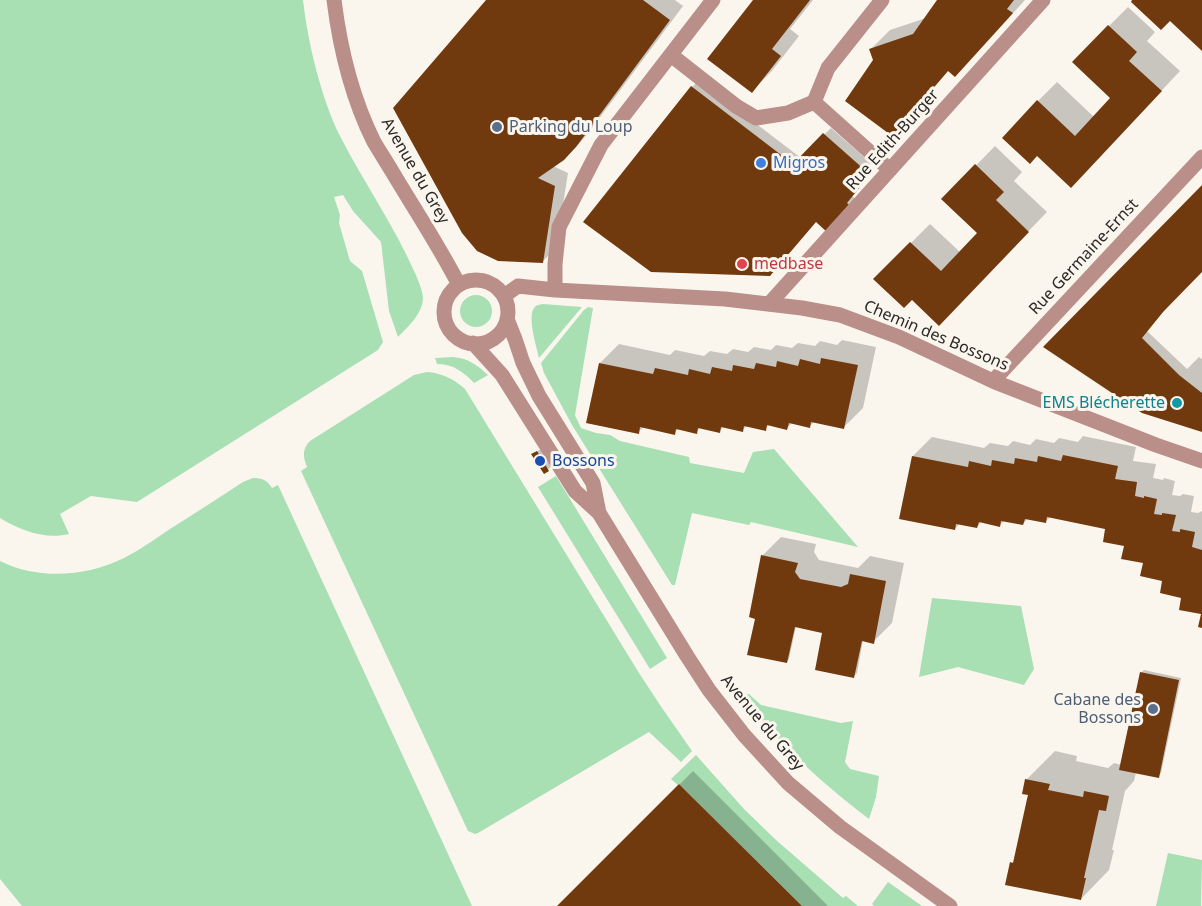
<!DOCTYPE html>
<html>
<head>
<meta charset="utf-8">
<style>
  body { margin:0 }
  canvas { display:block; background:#faf6ee }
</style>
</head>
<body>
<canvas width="1202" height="906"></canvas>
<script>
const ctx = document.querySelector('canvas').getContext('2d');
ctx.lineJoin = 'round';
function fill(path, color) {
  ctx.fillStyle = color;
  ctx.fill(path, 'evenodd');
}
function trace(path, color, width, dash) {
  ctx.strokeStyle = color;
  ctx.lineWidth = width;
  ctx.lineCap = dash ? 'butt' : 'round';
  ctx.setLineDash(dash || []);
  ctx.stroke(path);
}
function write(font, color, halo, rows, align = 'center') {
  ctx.font = font + ' "Noto Sans",sans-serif';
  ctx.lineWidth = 6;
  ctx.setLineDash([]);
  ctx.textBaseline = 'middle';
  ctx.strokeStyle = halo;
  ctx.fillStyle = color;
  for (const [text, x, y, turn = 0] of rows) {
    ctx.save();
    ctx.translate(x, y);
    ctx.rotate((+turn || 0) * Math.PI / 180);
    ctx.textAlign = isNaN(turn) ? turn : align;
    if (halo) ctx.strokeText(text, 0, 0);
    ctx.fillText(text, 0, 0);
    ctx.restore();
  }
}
const green = new Path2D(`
  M0 0H303C308 43 321 98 340 136 364 183 394 225 415 273 418 280 423 291 423 299 422 314 408 327 398 337L389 311 381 242 353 211 343 195 334 197 340 215 339 223 350 261 362 271 383 342 378 350 137 502 91 496 60 514 69 534C46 540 19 530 0 518Z
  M460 311a16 16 0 1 1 32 0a16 16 0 1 1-32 0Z
  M543 304 582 307 539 358C537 348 527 317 534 308 537 304 539 305 543 304Z
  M588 307 593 308 575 415 581 428 596 433 610 435 620 441 689 457 690 463 744 473 753 452 774 449 858 547 751 522 749 525 692 513 675 585H672L572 425 544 373 541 363 584 310Z
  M453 357C468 358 477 365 488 375L474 383C464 372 453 364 437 364L435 358Z
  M427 372C442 373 454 379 465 389L639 673 660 705 692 751 681 762 649 732 478 833 475 834 468 831 301 471 307 467C303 457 302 449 310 441L414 375Z
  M556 476 667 658 650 669 538 487Z
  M253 478C262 478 267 480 272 488L278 485 472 906H22L0 879V561C38 580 86 577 124 558 140 550 155 539 170 529 195 513 219 498 243 482Z
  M932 598 1021 606 1034 669 1024 685 958 667 919 677Z
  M745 694H749L761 705 841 723 853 721 845 762 850 769 879 776 876 797 869 819C835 793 803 766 774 734 763 723 754 710 744 698Z
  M696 755 744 809 776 840 843 898 846 896 858 906H802L679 784 678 785 671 779Z
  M1168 853 1202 860 1201 906H1156Z
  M888 882 922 906H874L872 904Z`);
const shadow = new Path2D(`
  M488 0H675L683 6 589 132 578 145 553 166 568 173 556 248 542 262Z
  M754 0H813L790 29 799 36 771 72 752 91Z
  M939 0H1025L974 56 949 70 911 115 892 134 871 49 890 30 926 18Z
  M1128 7 1155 32 1147 41 1180 71 1090 167 1038 101 1057 82 1094 117 1112 98 1109 26Z
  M699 80 801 158 831 128 871 163 861 176 866 180 852 196 856 199 835 224 692 87Z
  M995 146 1022 172 1014 181 1047 212 957 305 912 298 875 279 930 224 960 252 979 233 943 199Z
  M1202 188V270L1170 304 1147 331 1187 369 1199 357 1202 359V430L1046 346Z
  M842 340 876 347 863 408 844 427 815 421 809 427 792 423 787 428 770 424 765 429 747 426 742 430 724 426 720 431 701 427 696 432 679 428 674 433 644 427 638 432 588 422 600 363 619 344 670 355 675 350 704 356 710 351 727 354 733 349 748 352 754 347 771 350 776 345 792 348 798 343 815 346 820 341 837 345Z
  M1083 436 1136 447 1133 461 1156 464 1153 478 1163 480 1164 478 1175 481 1172 495 1180 496 1183 494 1194 496 1191 512 1198 513 1202 511V613L1107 528 1051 516 1046 521 1028 518 1023 524 1005 520 1000 525 982 521 977 527 960 523 955 529 913 456 932 437 984 448 990 443 1008 446 1013 441 1030 445 1036 439 1054 443 1059 438 1078 442Z
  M541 449 551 467 544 472 533 454Z
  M781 537 816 544 814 552 819 560 858 568 870 556 904 563 892 623 873 642 863 640 857 673 854 676 825 632 796 626 789 659 786 662 757 619 762 556Z
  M1144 670 1181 678 1161 773 1158 776 1136 772 1134 781 1125 791 1112 850H1114L1109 870 1081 899 1012 863 1016 859 1030 794 1026 780 1055 751 1077 756 1076 761 1108 768 1114 763 1122 765 1141 673Z
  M693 771 828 906H559Z`);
const building = new Path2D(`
  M486 0H643L670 20 576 147 564 160 538 178 555 186 543 263 498 261 477 251 462 233 393 108Z
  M753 0H810L772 49 781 56 752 93 707 59Z
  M937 0H1014L1007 9 1013 13 955 77 948 71 892 136 845 101 873 60 869 49 913 34Z
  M1132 0H1202V51L1170 21 1161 30 1131 2Z
  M1108 25 1137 52 1129 61 1162 91 1071 188 1037 156 1030 164 1002 138 1037 100 1075 136 1110 98 1072 62Z
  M691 86 793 164 823 133 866 171 855 183 860 187 847 203 851 207 828 233 816 222 770 276 651 272 583 222Z
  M975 164 1004 192 996 200 1029 232 939 326 912 300 904 308 873 279 910 242 941 271 977 233 941 199Z
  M1202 185V272L1163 312 1142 338 1179 375 1202 393V432L1142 413 1043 347Z
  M821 358 858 365 844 429 811 422 810 428 789 423 787 430 767 425 766 431 744 426 743 432 721 427 720 433 698 428 697 434 676 429 675 435 640 427 639 434 586 423 599 363 653 374 655 368 688 375 689 369 710 374 712 367 732 371 733 365 754 369 756 363 776 367 777 361 798 366 800 359 820 364Z
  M537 451 549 471 544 474 531 454Z
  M1063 455 1118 466 1115 479 1137 482 1135 496 1144 498V496L1157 499 1154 514 1162 515V513L1176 515 1172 531 1180 532V529L1195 532 1192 547 1202 550V628L1198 627 1201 614 1179 610 1181 598 1160 593 1162 581 1140 576 1143 563 1121 559 1124 546 1103 542 1105 529 1047 517 1046 523 1025 519 1023 525 1001 521 1000 527 979 522 977 528 956 524 955 530 899 519 912 456 968 467 969 461 991 466 992 460 1014 464 1015 458 1037 462 1038 456 1061 461Z
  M761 555 798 563 795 572 800 579 841 587 848 584 850 574 886 581 874 644 862 641 854 678 815 670 822 633 795 627 787 663 747 655 755 619 749 617Z
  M1140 672 1179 680 1159 778 1119 770Z
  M1025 779 1050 784 1048 790 1083 797 1084 791 1109 796 1106 811 1099 810 1084 878H1086L1081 900 1005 885 1010 862 1013 863 1027 799 1028 795 1022 794Z
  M679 784 694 799 802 906H557Z`);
const minor = new Path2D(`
  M334 0C340 48 352 98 374 142 380 152 387 163 393 173 415 210 439 246 459 285
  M671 55 736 106 756 118 788 113 814 102 890 170
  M814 102 828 68 882 0
  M444 312a32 32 0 1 1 64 0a32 32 0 1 1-64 0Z
  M555 290V264L559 227 601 145 713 0
  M504 296 518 286 555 290 725 299 802 308 840 315 899 337 995 382 1156 445 1202 461
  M769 304 1043 0
  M507 319 515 339 523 363 539 396 593 483 599 513
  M473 343 502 375 575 491 599 513 687 656 709 690 744 735 788 783 840 827 950 906
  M993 381 1202 157`);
const markers = [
  [497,127,6,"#5c6f8a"],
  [761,163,6,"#3f7fe0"],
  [742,264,6,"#e0444e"],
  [1177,403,6,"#0f9aa8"],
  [540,461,6,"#1a4fb4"],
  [1153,709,6,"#5c6f8a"]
];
const serviceNames = [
  ["Parking du Loup",509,127],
  ["Cabane des",1141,700,"right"],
  ["Bossons",1141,718,"right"]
];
const streetNames = [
  ["Rue Edith-Burger",893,140,-48],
  ["Avenue du Grey",415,171,60],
  ["Rue Germaine-Ernst",1084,257,-47],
  ["Chemin des Bossons",936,336,23],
  ["Avenue du Grey",762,723,50]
];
const shopNames = [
  ["Migros",773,163]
];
const healthNames = [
  ["medbase",754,264]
];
const cultureNames = [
  ["EMS Blécherette",1165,403]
];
const transitNames = [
  ["Bossons",552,461]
];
fill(green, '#a8dfb3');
fill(shadow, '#0003');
fill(building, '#71390e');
trace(minor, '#ba8f89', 15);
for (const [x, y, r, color] of markers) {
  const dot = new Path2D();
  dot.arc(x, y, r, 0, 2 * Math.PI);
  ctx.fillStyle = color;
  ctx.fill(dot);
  trace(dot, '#faf6ee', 2);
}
write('16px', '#4e5e75', '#faf6ee', serviceNames, 'left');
write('16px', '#292825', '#faf6ee', streetNames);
write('16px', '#366cbe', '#faf6ee', shopNames, 'left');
write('16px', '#be3a42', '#faf6ee', healthNames, 'left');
write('16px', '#0d838f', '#faf6ee', cultureNames, 'right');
write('16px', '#164399', '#faf6ee', transitNames, 'left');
</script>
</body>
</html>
